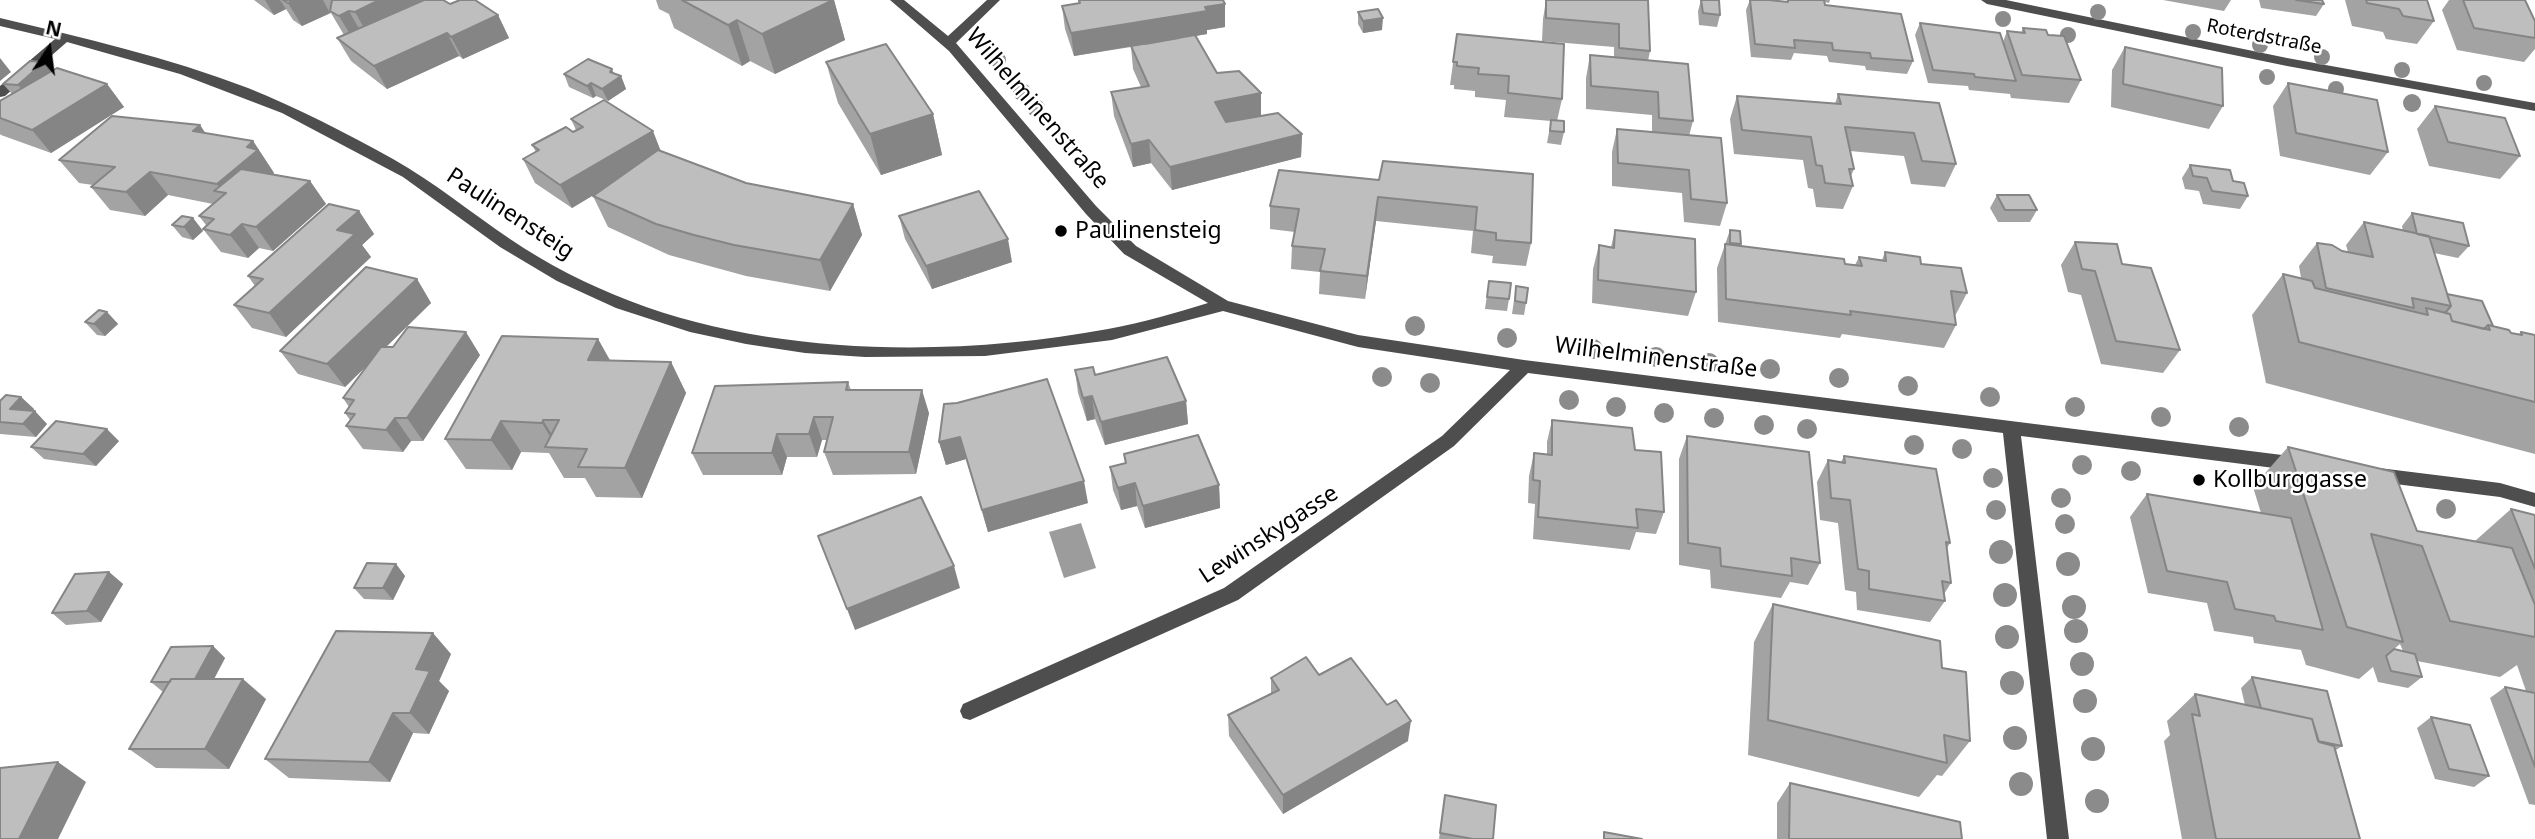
<!DOCTYPE html>
<html>
<head>
<meta charset="utf-8">
<style>
  body { margin:0 }
  #map { position:relative; width:2535px; height:839px; overflow:hidden; background:#fff; font-family:"Noto Sans",sans-serif }
  canvas { display:block }
  .north { position:absolute; left:14px; top:14px; width:70px; height:70px; -webkit-text-stroke:5px #fff; paint-order:stroke; rotate:13deg; font-size:19px; font-weight:700; line-height:28px; text-align:center; color:#000 }
  .north::after { content:''; display:block; margin:auto; width:24px; height:32px; background:#000; clip-path:polygon(50% 0,100% 100%,50% 72%,0 100%) }
</style>
</head>
<body>
<div id="map">
<canvas width="2535" height="839"></canvas>
<div class="north">N</div>
</div>
<script>
const ctx = document.querySelector('canvas').getContext('2d');
ctx.lineJoin = 'round';
function fill(path, color) {
  ctx.fillStyle = color;
  ctx.fill(path, 'evenodd');
}
function trace(path, color, width, dash) {
  ctx.strokeStyle = color;
  ctx.lineWidth = width;
  ctx.lineCap = dash ? 'butt' : 'round';
  ctx.setLineDash(dash || []);
  ctx.stroke(path);
}
function write(font, color, halo, rows, align = 'center') {
  ctx.font = font + ' "Noto Sans",sans-serif';
  ctx.lineWidth = 5;
  ctx.setLineDash([]);
  ctx.textBaseline = 'middle';
  ctx.strokeStyle = halo;
  ctx.fillStyle = color;
  for (const [text, x, y, turn = 0] of rows) {
    ctx.save();
    ctx.translate(x, y);
    ctx.rotate((+turn || 0) * Math.PI / 180);
    ctx.textAlign = isNaN(turn) ? turn : align;
    if (halo) ctx.strokeText(text, 0, 0);
    ctx.fillText(text, 0, 0);
    ctx.restore();
  }
}
const water = new Path2D(`
  M1081 523 1096 568 1064 578 1049 532Z`);
const minor = new Path2D(`
  M890 0H904L948 36 987 0H1000L956 43 1096 206 1136 246 1228 301 1358 335 1524 360 2298 457 2304 459 2307 464 2304 469 2298 471 2021 436 2069 839H2047L2003 433 1528 373 1454 446 1238 600 970 720 963 718 960 711 963 704 1224 588 1442 436 1510 370 1358 347 1223 311 1112 340 985 356 865 357 805 353 746 344 690 332 616 308 557 281 500 247 403 177 282 113 180 74 67 42 5 96 0 97V86L55 39 0 26V18C84 38 167 57 248 88 298 108 346 133 393 159 434 182 470 212 510 239 547 264 588 285 630 301 775 357 957 357 1108 329 1142 323 1175 313 1208 303L1124 254 1086 214 949 51Z
  M1981 0H2006L2287 58 2535 103V111L2287 66 1987 4Z
  M2371 467 2500 483 2535 493V507L2500 497 2371 481 2365 479 2362 474 2365 469Z`);
const trees = [
  [2098,12,8],
  [2003,19,8],
  [2193,32,8],
  [2068,35,8],
  [2260,45,8],
  [2322,57,8],
  [998,60,8],
  [2402,70,8],
  [2267,77,8],
  [2484,83,8],
  [2336,89,8],
  [1022,92,9],
  [2412,103,9],
  [1036,108,9],
  [1415,326,10],
  [1507,338,10],
  [1593,349,10],
  [1656,357,10],
  [1709,363,10],
  [1770,369,10],
  [1382,377,10],
  [1839,378,10],
  [1430,383,10],
  [1908,386,10],
  [1990,397,10],
  [1569,400,10],
  [1616,407,10],
  [2075,407,10],
  [1664,413,10],
  [2161,417,10],
  [1714,418,10],
  [1764,425,10],
  [2239,427,10],
  [1807,429,10],
  [1914,445,10],
  [1962,449,10],
  [2082,465,10],
  [2131,471,10],
  [1993,478,10],
  [2061,498,10],
  [2446,509,10],
  [1996,510,10],
  [2065,524,10],
  [2001,552,12],
  [2068,564,12],
  [2005,595,12],
  [2074,607,12],
  [2076,631,12],
  [2007,637,12],
  [2082,664,12],
  [2012,683,12],
  [2085,701,12],
  [2015,738,12],
  [2093,749,12],
  [2021,784,12],
  [2097,801,12]
];
const wall = new Path2D(`
  M254 0H421L422 1 450 4 498 15 509 38 463 59 459 56 387 89 351 61 337 38 344 35 331 13 302 26 293 20 286 9 274 15Z
  M656 0H834L845 40 775 74 750 61 742 66 674 28 669 14 659 9Z
  M1078 0H1223L1225 4V27L1207 30V34L1196 36 1217 73 1261 93V116L1302 134 1301 157 1172 190 1151 163 1133 167 1114 116 1111 92 1141 87 1133 69 1131 47 1074 56 1065 29 1062 6 1079 4Z
  M1546 0H1648L1650 51 1648 61 1693 121 1689 136 1727 203 1720 226 1684 222 1682 193 1612 186V152L1617 129 1652 132V115L1586 109V78L1590 55 1614 58V47L1542 41 1543 19Z
  M1701 0 1720 15 1717 27 1699 25 1698 11Z
  M1750 0 1786 2 1787 0H1830L1829 3 1825 2V5L1913 61 1907 74 1866 70 1865 66 1829 62 1827 56 1794 53 1791 60 1751 57 1746 10Z
  M2163 0H2231L2224 11Z
  M2259 0H2322L2324 4 2316 16 2261 8Z
  M2345 0H2427L2434 21 2417 44 2386 39 2383 32 2352 26Z
  M2449 0H2525L2535 21V49L2524 62 2457 50 2442 10Z
  M1358 12 1382 30 1363 33 1358 24Z
  M1920 23 2003 42 2007 31 2021 33 2023 28 2048 35 2081 80 2069 103 2011 98 2010 94 1969 90 1968 86 1928 83 1915 35Z
  M1457 34 1562 99 1557 121 1564 132 1561 145 1547 143 1551 121 1504 117 1506 100 1475 97V91L1454 89V85H1450Z
  M2125 47 2223 106 2209 129 2111 107 2112 70Z
  M44 62 52 71 107 84 124 107 51 153 1 135 0 134V101L12 94 3 84Z
  M826 62 933 114 942 155 881 175 838 103Z
  M613 73 621 76 626 89 608 101 596 96 593 98 569 87 564 74Z
  M2288 83 2388 152 2370 175 2280 156 2273 106Z
  M1838 94 1939 103 1956 164 1945 187 1911 184 1904 156 1850 151 1854 169 1851 176 1853 186 1843 209 1816 207 1813 189 1808 188 1803 160 1734 154 1730 119 1737 96 1835 104Z
  M2435 106 2520 156 2500 179 2429 166 2417 129Z
  M571 119 661 151 746 183 853 204 862 235 830 291 746 276 669 255 608 227 593 196 600 191 572 208 535 183 523 159 536 152 532 145 576 130Z
  M200 125 205 133 253 141 274 173 273 174 310 181 326 204 273 251 259 248 248 258 221 252 203 229 206 225 199 216 213 204 168 195 145 216 110 210 91 187 93 185 79 183 59 160Z
  M2190 165 2233 181 2248 196 2240 209 2203 204 2199 191 2185 189 2182 178Z
  M1533 174 1531 243 1526 266 1492 263 1493 256 1471 253 1473 231 1376 221 1365 299 1319 294 1320 272 1291 269 1292 246 1295 232 1270 229V206L1379 180Z
  M1997 195 2037 210 2030 222H1998L1990 208Z
  M359 211 374 234 362 245 371 257 286 337 252 328 234 305 255 286 248 276Z
  M2412 213 2469 246 2458 258 2434 253 2447 294 2493 326 2511 333 2518 335 2521 332 2535 335V454L2266 383 2252 315 2283 274 2301 278 2299 266 2317 243 2348 252 2346 245 2364 222 2403 231 2402 226Z
  M899 216 1012 262 932 289 905 239Z
  M193 218 203 231 193 240 182 237 172 225Z
  M1615 230 1696 292 1688 316 1592 303 1593 269 1599 245 1611 247Z
  M1730 230 1741 244 1740 246 1855 265 1859 257 1882 260 1885 252 1921 264 1967 293 1955 316 1956 325 1944 348 1842 334 1840 338 1718 322 1717 268Z
  M2075 242 2122 264 2180 350 2163 373 2101 364 2081 295 2068 292 2061 265Z
  M417 279 431 303 386 347 480 355 423 441H411L403 452 363 449 346 426 350 420 345 413 349 407 343 398 367 365 345 387 298 374 280 351Z
  M1489 281 1509 299 1507 311 1485 309Z
  M1516 286 1526 303 1524 315 1512 314Z
  M107 312 118 324 105 336 97 335 85 322Z
  M598 339 610 360 671 362 686 393 642 498 596 497 585 478H564L549 453 521 452 512 470 466 469 445 439Z
  M1075 370 1095 375 1186 401 1188 424 1105 445 1095 419 1087 421 1078 393Z
  M848 382 851 390 929 413 916 474 833 475 824 452 827 440H822L817 457H787L782 475H703L692 453Z
  M21 397 34 409 32 411 47 424 36 437 0 434V401Z
  M944 404 1088 503 988 532 966 459 946 465 939 442Z
  M1552 420 1635 450 1664 512 1656 534 1636 532 1630 550 1533 539 1535 504 1528 503 1529 476 1534 453 1547 454V442Z
  M1687 436 1820 563 1808 585 1790 582 1781 598 1711 588 1710 570 1679 565V459Z
  M119 441 96 466 44 459 31 447Z
  M2288 447 2417 531 2475 541 2511 509 2535 515V805L2529 804 2490 698 2505 687 2526 691 2517 665 2500 677 2417 661 2422 677 2408 688 2378 682 2373 667 2359 679 2306 665 2301 650 2254 643 2253 637 2214 631 2207 603 2148 593 2130 517 2147 494 2261 513 2253 487ZM2400 644 2403 651 2394 649Z
  M1124 454 1219 485 1220 508 1145 528 1137 506 1121 510 1113 490 1110 467 1125 463Z
  M1844 456 1950 543 1947 548 1951 583 1944 594 1945 601 1930 622 1857 610 1856 592 1845 590 1838 523 1820 520 1817 482 1828 460 1841 462Z
  M396 564 405 576 393 600 364 599 354 588Z
  M109 572 123 584 101 622 66 625 52 613Z
  M1773 604 1942 668 1970 741 1942 776 1937 775 1919 797 1748 755 1754 642Z
  M213 646 225 658 214 679 266 699 229 769 156 768 129 749 163 692 151 682Z
  M451 654 439 681 449 691 429 734 413 733 390 782 289 778 265 759Z
  M1319 675 1408 741 1283 814 1229 736 1228 715 1271 694V678Z
  M2252 677 2342 746 2336 750 2360 839H2182L2164 741 2170 735 2167 721 2195 694 2245 705 2241 688Z
  M2431 717 2489 776 2474 787 2435 779 2417 728Z
  M1790 783 1962 839H1777V803Z
  M1445 795 1493 839H1439Z`);
const shadedWall = new Path2D(`
  M265 0H280L286 9 274 15Z
  M283 0H323L330 13 302 26 288 3Z
  M379 0H421L425 6 368 35 355 12Z
  M833 0H834L845 40 775 74 762 34Z
  M1225 4V27L1207 30V34L1146 44 1144 42 1145 44 1074 56 1071 33Z
  M349 11 362 34 353 39 339 16Z
  M498 15 509 38 463 59 451 37Z
  M1383 18 1382 30 1363 33V21Z
  M737 20 750 61 742 66 728 25Z
  M447 33 459 56 387 89 374 66Z
  M0 58 11 72 0 81Z
  M44 62 54 74 28 97 18 85Z
  M612 69 616 79 621 76 626 89 608 101 602 89Z
  M591 83 596 96 593 98 587 86Z
  M107 84 124 107 51 153 32 130Z
  M1261 93V116L1215 125V102Z
  M933 114 942 155 881 175 870 134Z
  M200 125 216 149 193 131Z
  M653 131 662 154 572 208 560 185Z
  M1302 134 1301 157 1172 190 1170 167Z
  M1149 140 1151 163 1133 167 1131 144Z
  M253 141 274 173 235 206 226 193H223L217 184 247 147Z
  M150 172 168 195 145 216 126 192Z
  M310 181 326 204 273 251 256 227Z
  M1378 197 1376 221 1365 299 1367 276Z
  M853 204 862 235 830 291 820 260Z
  M359 211 374 234 362 245 371 257 286 337 269 313 337 230Z
  M193 218 203 231 193 240 184 227Z
  M242 224 259 248 248 258 230 235Z
  M1008 239 1012 262 932 289 926 266Z
  M417 279 431 303 345 387 327 364Z
  M107 312 118 324 105 336 94 324Z
  M466 332 480 355 423 441 407 418Z
  M598 339 615 370 588 360Z
  M671 362 686 393 642 498 625 468Z
  M922 390 929 413 916 474 909 452Z
  M1092 396 1095 419 1087 421 1083 398Z
  M21 397 34 409 23 422 10 409Z
  M1186 401 1188 424 1105 445 1101 422Z
  M35 411 47 424 36 437 23 424Z
  M814 417 822 440 817 457 809 434Z
  M395 418 411 441 403 452 386 430Z
  M543 420 560 448H557L542 423Z
  M501 421 521 452 512 470 491 440Z
  M107 429 119 441 96 466 83 454Z
  M777 434 787 457 782 475 772 453Z
  M960 437 966 459 946 465 939 442Z
  M1084 481 1088 503 988 532 982 510Z
  M1135 483 1137 506 1121 510 1118 488Z
  M1219 485 1220 508 1145 528 1143 506Z
  M396 564 405 576 393 600 383 588Z
  M954 566 960 588 855 630 847 609Z
  M109 572 123 584 101 622 87 611Z
  M433 633 451 654 439 681 449 691 429 734 410 713 416 669Z
  M213 646 225 658 207 692 194 681Z
  M243 679 266 699 229 769 205 749Z
  M393 713 413 733 390 782 369 762Z
  M1411 721 1408 741 1283 814V795Z
  M58 762 86 782 58 839H19Z`);
const building = new Path2D(`
  M283 0H295L288 3Z
  M332 0H379L355 12 349 11 339 16 330 11Z
  M424 0H443L450 4 460 0H475L498 15 451 37 447 33 374 66 337 38Z
  M682 0H833L762 34 737 20 728 25Z
  M1079 0H1223L1225 4 1205 7 1207 11 1071 33 1062 6 1080 3Z
  M1546 0H1648L1650 51 1619 48V24L1546 18Z
  M1701 0H1719L1720 15 1703 13Z
  M1750 0H1769L1788 2V0H1824L1825 5 1901 14 1913 61 1871 58 1870 53 1833 50 1832 43 1794 40 1795 48 1755 44Z
  M2296 0H2322L2324 4Z
  M2366 0H2427L2434 21 2403 16 2399 9 2367 3Z
  M2463 0H2525L2535 21V38L2474 28Z
  M1378 9 1383 18 1363 21 1358 12Z
  M1920 23 2000 33 2016 81 1975 77 1974 74 1933 70Z
  M2023 28 2046 30 2048 35 2064 36 2081 80 2022 75 2007 31 2025 33Z
  M1457 34 1564 44 1562 99 1508 93 1509 76 1478 74 1479 68 1457 66V62H1453Z
  M1195 35 1217 73 1239 71 1261 93 1215 102 1226 122 1278 113 1302 134 1170 167 1149 140 1131 144 1111 92 1149 86 1131 46Z
  M1178 36 1179 38 1145 44 1144 42Z
  M886 44 933 114 870 134 826 62Z
  M2125 47 2222 68 2223 106 2123 84Z
  M1590 55 1688 64 1693 121 1659 118 1658 92 1591 86Z
  M588 59 612 69 610 72 621 76 602 89 591 83 587 86 564 74Z
  M30 61 44 62 18 85 3 84Z
  M57 68 107 84 32 130 0 118V101Z
  M2288 83 2377 100 2388 152 2296 133Z
  M1838 94 1939 103 1956 164 1922 161 1914 133 1845 127 1854 169H1849L1853 186 1825 183 1822 166 1816 165 1811 137 1742 130 1737 96 1841 104Z
  M604 100 653 131 560 185 523 159 539 150 532 145 566 127 573 132 583 127 571 119Z
  M2435 106 2505 118 2520 156 2448 142Z
  M112 116 200 125 193 131 253 141 247 147 258 150 217 184 150 172 126 192 91 187 115 167 59 160Z
  M1551 120 1564 121V132L1550 131Z
  M1617 129 1721 138 1727 203 1691 199 1689 170 1618 163Z
  M658 150 746 183 853 204 820 260 734 245 694 235 656 224 593 196Z
  M1383 161 1533 174 1531 243 1496 240V233L1475 230 1477 207 1378 197 1367 276 1320 271 1325 249 1292 246 1299 209 1270 206 1279 170 1379 180Z
  M2190 165 2230 170 2233 181 2244 183 2248 196 2212 191 2207 178 2193 176Z
  M241 169 310 181 256 227 242 224 230 235 203 229 214 219 199 216 226 193 214 191Z
  M979 191 1008 239 926 266 899 216Z
  M1997 195H2029L2037 210H2005Z
  M329 204 359 211 337 230 355 234 269 313 234 305 263 279 248 276Z
  M2412 213 2463 223 2469 246 2417 234Z
  M182 216 193 218 184 227 172 225Z
  M2364 222 2429 236 2451 306 2412 298 2414 308 2326 288 2317 243 2332 245 2342 251 2373 257Z
  M1615 230 1695 239 1696 292 1598 280 1599 245 1614 248Z
  M1730 230 1740 231 1741 244 1730 243Z
  M2075 242 2117 244 2122 264 2151 268 2180 350 2116 341 2095 271 2082 269Z
  M1725 244 1844 259 1845 264 1862 266 1859 257 1886 261 1885 252 1920 257 1921 264 1961 268 1967 293 1951 291 1956 325 1850 311 1851 315 1726 299Z
  M366 267 417 279 327 364 280 351Z
  M2283 274 2312 281 2315 288 2428 315 2426 308 2450 314 2452 321 2490 330 2488 325 2509 330 2511 333 2522 335 2521 332 2535 335V402L2299 342Z
  M1489 281 1511 283 1509 299 1487 297Z
  M1516 286 1528 288 1526 303 1515 301Z
  M2447 294 2482 301 2493 326 2488 325 2484 329 2452 321 2450 314 2445 313 2451 306Z
  M99 310 107 312 94 324 85 322Z
  M408 327 466 332 407 418H395L386 430 346 426 355 414 345 413 354 400 343 398 381 347H393Z
  M502 336 598 339 588 360 671 362 625 468 578 467 587 449 545 447 559 420H543L542 423 501 421 491 440 445 439Z
  M1167 357 1186 401 1101 422 1092 396 1083 398 1075 370 1093 367 1095 375Z
  M1047 379 1084 481 982 510 960 437 939 442 944 404 957 403Z
  M848 382 846 390H922L909 452H824L833 417H814L809 434H777L772 453H692L715 386Z
  M6 395 21 397 10 409 35 411 23 424 0 422V401Z
  M1552 420 1632 428 1635 450 1661 452 1664 512 1636 509 1638 528 1538 517 1540 481 1533 480 1534 453 1552 455Z
  M56 421 107 429 83 454 31 447Z
  M1198 435 1219 485 1143 506 1135 483 1118 488 1110 467 1126 463 1124 454Z
  M1687 436 1809 452 1820 563 1791 558 1792 576 1721 566 1720 548 1688 543Z
  M2288 447 2394 472 2417 531 2512 548 2535 605V637L2450 621 2422 546 2371 534 2403 642 2347 627Z
  M1844 456 1936 469 1950 543 1946 542 1951 583 1942 581 1945 601 1869 589V571L1858 569 1850 500 1831 498 1828 460 1845 463Z
  M2147 494 2291 518 2323 630 2276 621 2274 616 2235 609 2227 582 2167 571Z
  M921 497 954 566 847 609 818 536Z
  M2511 509 2535 515V569Z
  M367 563 396 564 383 588H354Z
  M109 572 87 611 52 613 75 574Z
  M1773 604 1940 641 1942 668 1966 672 1970 741 1944 735 1947 763 1768 720Z
  M336 631 433 633 416 669 430 671 410 713H393L369 762 265 759Z
  M213 646 195 679H171L170 682H151L171 647Z
  M2394 649 2415 654 2422 677 2391 671 2386 656Z
  M1306 657 1319 675 1351 658 1387 705 1396 700 1411 721 1283 795 1228 715 1279 690 1271 678Z
  M2252 677 2327 691 2342 746 2318 741 2312 719 2261 708Z
  M171 679H243L205 749H129Z
  M2505 687 2535 693V767Z
  M2195 694 2312 719 2319 742 2334 746 2360 839H2216L2192 714 2200 716Z
  M2431 717 2470 725 2489 776 2449 769Z
  M58 762 19 839H0V768Z
  M1790 783 1960 822 1962 839H1789Z
  M1445 795 1496 805 1493 839H1473L1440 833Z
  M1604 832 1642 839H1604Z`);
const markers = [
  [1061,231,7,"#000"],
  [2199,480,7,"#000"]
];
const farStreetnames = [
  ["Roterdstraße",2264,37,11]
];
const streetNames = [
  ["Wilhelminenstraße",1037,109,49],
  ["Paulinensteig",510,214,33],
  ["Wilhelminenstraße",1656,358,7],
  ["Lewinskygasse",1269,535,-33]
];
const poiNames = [
  ["Paulinensteig",1075,231],
  ["Kollburggasse",2213,480]
];
fill(water, '#9c9c9c');
fill(minor, '#4e4e4e');
ctx.fillStyle = '#8b8b8b';
for (const [x, y, r] of trees) {
  ctx.beginPath();
  ctx.arc(x, y, r, 0, 2 * Math.PI);
  ctx.fill();
}
fill(wall, '#a3a3a3');
fill(shadedWall, '#858585');
fill(building, '#bebebe');
trace(building, '#858585', 2);
for (const [x, y, r, color] of markers) {
  const dot = new Path2D();
  dot.arc(x, y, r, 0, 2 * Math.PI);
  ctx.fillStyle = color;
  ctx.fill(dot);
  trace(dot, '#fff', 2.5);
}
write('19px', '#000', '#fff', farStreetnames);
write('23px', '#000', '#fff', streetNames);
write('23px', '#000', '#fff', poiNames, 'left');
</script>
</body>
</html>
